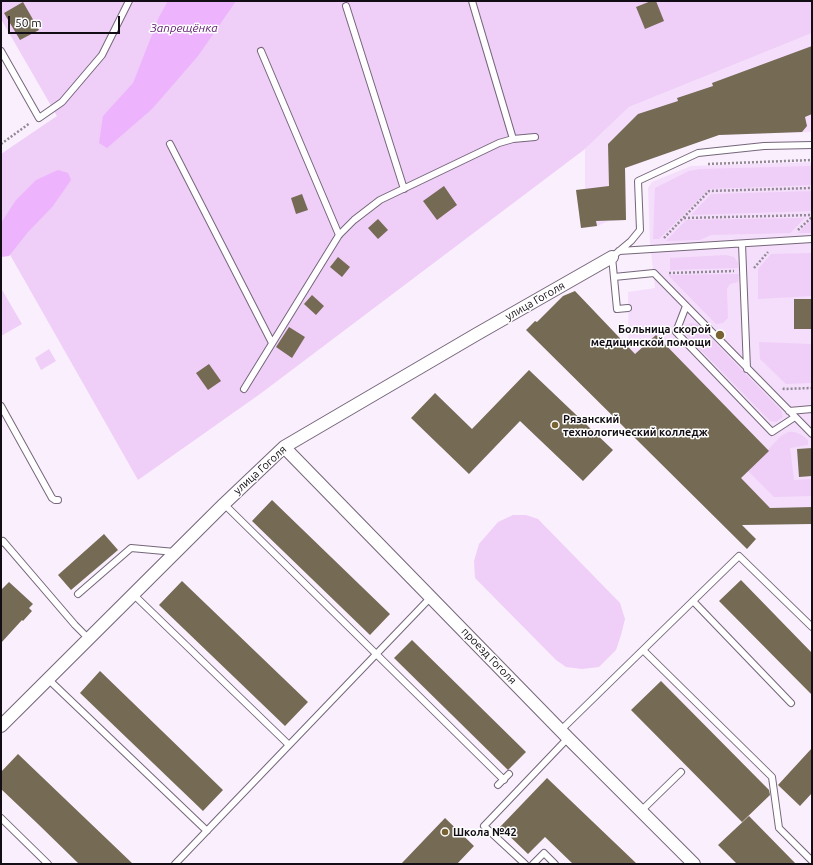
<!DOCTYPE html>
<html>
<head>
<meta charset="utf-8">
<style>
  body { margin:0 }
  #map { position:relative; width:813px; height:865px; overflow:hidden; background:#faeffd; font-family:Ubuntu,sans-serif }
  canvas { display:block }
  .frame { position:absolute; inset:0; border:2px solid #130d15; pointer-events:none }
  .scale { position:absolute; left:8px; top:16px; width:112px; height:18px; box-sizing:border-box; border:2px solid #130d15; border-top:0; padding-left:5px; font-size:12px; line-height:14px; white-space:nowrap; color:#130d15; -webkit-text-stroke:3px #fff; paint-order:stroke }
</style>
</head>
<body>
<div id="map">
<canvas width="813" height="865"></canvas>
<div class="frame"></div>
<div class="scale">50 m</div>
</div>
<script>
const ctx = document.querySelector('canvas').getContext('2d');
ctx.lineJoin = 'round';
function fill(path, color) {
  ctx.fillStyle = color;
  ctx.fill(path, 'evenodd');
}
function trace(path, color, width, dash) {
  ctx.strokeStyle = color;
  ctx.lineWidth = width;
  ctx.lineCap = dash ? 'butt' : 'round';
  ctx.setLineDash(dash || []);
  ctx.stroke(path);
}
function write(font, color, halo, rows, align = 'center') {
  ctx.font = font + ' Ubuntu,sans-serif';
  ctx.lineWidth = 3;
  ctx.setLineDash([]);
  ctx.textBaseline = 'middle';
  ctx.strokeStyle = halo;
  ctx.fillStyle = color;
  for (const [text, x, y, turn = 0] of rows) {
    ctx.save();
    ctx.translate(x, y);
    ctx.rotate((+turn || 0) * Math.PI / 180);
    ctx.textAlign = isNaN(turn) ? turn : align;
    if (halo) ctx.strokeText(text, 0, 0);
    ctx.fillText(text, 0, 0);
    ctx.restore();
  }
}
const built = new Path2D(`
  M812 33V132L718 135 625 168 626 220 609 221 597 226 581 228 576 190 585 189V149L629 107Z
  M812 162V507L770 508 641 378 629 379 628 292 655 288 650 242 648 188 652 182 691 166Z`);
const green = new Path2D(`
  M1 1H812V33L629 107 585 149 260 394 138 480 9 253 1 244V154L57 116 1 19Z
  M812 166V185L709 189 659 239H653L655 188 689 171 700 169Z
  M812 191V211L691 215 711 194Z
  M805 218 790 233 711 235 700 240 666 241 686 220Z
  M812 219V233H798Z
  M812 253V296L758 299V269L771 254Z
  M726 255 734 257 738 263V268L670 270V258Z
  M739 274 738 282 730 284 727 289 728 318 723 323 716 324 668 275Z
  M1 288 22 324 1 336Z
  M691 323 697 324 781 410 783 417 776 422 770 421 686 335 684 330 685 325Z
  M759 342 812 344V383L786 384 760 359Z
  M49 349 56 361 41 370 35 358Z
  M788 432C797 431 802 435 808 440V445L790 448 794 480 812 479V496L774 497 748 471 781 436Z
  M513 515H526L538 519 620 603 625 619 621 635 616 650 599 667 582 669 566 667 556 660 475 578 474 561 479 544 498 522Z`);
const water = new Path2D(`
  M168 1H236L198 56 152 109 107 148 99 143 103 116 133 83 159 17Z
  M58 170 68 173 71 180 53 206 28 232 9 256 1 257V223L16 200 36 180Z`);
const building = new Path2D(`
  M651 1H656L664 21 645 29 636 7Z
  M23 2 39 30 20 40 4 13Z
  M812 46V114L805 117 807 126 802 132 719 135 625 168 626 220 596 221 597 226 581 228 576 190 609 186 608 144 638 114 678 101 677 98 713 86 712 83Z
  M444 186 457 205 437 220 423 201Z
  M302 194 308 210 296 214 291 198Z
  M378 219 388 230 378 239 368 228Z
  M338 257 350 267 342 277 330 267Z
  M575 291 635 354 656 335 769 451 741 478 770 508 812 507V524L742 525 756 539 747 549 526 330 535 321 537 322 563 296Z
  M312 295 324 306 316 315 304 304Z
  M794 299H812V329H794Z
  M289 327 305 337 292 358 276 347Z
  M209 364 221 381 208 390 196 373Z
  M529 370 613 450 583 481 520 421 469 474 411 418 435 393 472 429Z
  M812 448V476L799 477 797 449Z
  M272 500 390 614 370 635 252 521Z
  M104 534 118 550 71 590 58 575Z
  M741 580 812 653V695L719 601Z
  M182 581 308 702 285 726 159 605Z
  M9 582 33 604 29 608 32 611 23 621 22 620 1 643V590Z
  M412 640 526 752 508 770 394 658Z
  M100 671 223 790 203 811 80 693Z
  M661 681 769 790 770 795 742 822 631 710Z
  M812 748V793L800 806 778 785Z
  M18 754 133 864H79L38 824 1 789V772Z
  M547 778 637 864H573L545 837 528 854 500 827Z
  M749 816 796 864H737L718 845Z
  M445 818 474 846 457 864H401Z`);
const path = new Path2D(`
  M1 144 30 123
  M708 164 812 160
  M684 218 812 215
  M798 230 812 217
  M664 238 709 191 812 188
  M754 268 768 252
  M669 273 734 271
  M783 388 784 389 812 388`);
const lane = new Path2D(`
  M472 1 513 139
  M346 6 404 189
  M1 51 39 118 62 102 102 55 129 1
  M261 51 339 235
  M170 144 272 343
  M742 244 747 369
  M619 251 812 239
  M614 277 654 273 812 434
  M686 306 676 332 772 432 795 417
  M628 308 617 309 612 257 631 241 640 230 638 181 698 153 764 146 812 145
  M244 389 339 235 354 220 380 200 499 143 513 139 535 137
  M1 406 52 498 55 500H58
  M789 411 812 409
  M224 504 504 780
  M1 543 3 541 75 625 89 639
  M78 594 131 548 175 552
  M133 594 289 745
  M693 601 791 703
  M643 650 772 777 779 828 812 861
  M48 679 207 831
  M561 730 739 556 812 627
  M498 785 509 774
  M641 811 681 772
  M1 818 48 864
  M175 864 431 597
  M525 864 484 826 568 738
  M533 864 544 853 555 864`);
const street = new Path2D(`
  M284 447 568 738 694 864
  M1 726 224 504 284 447 477 334 612 257`);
const markers = [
  [720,335,5,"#7a6333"],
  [555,425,4,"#7a6333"],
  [445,832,4,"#7a6333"]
];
const streetNames = [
  ["улица Гоголя",535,301,-30],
  ["улица Гоголя",260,470,-42],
  ["проезд Гоголя",489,656,46]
];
const poiNames = [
  ["Больница скорой",711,329,"right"],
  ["медицинской помощи",711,342,"right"],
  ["Рязанский",563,419],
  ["технологический колледж",563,432],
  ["Школа №42",453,832]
];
const waterNames = [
  ["Запрещёнка",184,28]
];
fill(built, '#f5defb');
fill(green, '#efcef8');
fill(water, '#edb3fd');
fill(building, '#756a54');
trace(lane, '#75667a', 8);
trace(street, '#75667a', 14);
trace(path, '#918994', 2.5, [2, 2]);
trace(lane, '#fff', 6);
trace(street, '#fff', 12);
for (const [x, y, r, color] of markers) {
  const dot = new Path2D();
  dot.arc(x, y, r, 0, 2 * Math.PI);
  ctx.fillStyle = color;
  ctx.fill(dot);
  trace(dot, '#fff', 1.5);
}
write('11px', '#130d15', '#fff', streetNames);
write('bold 11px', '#130d15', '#fff', poiNames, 'left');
write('italic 12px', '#611d72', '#fff', waterNames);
</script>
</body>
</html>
